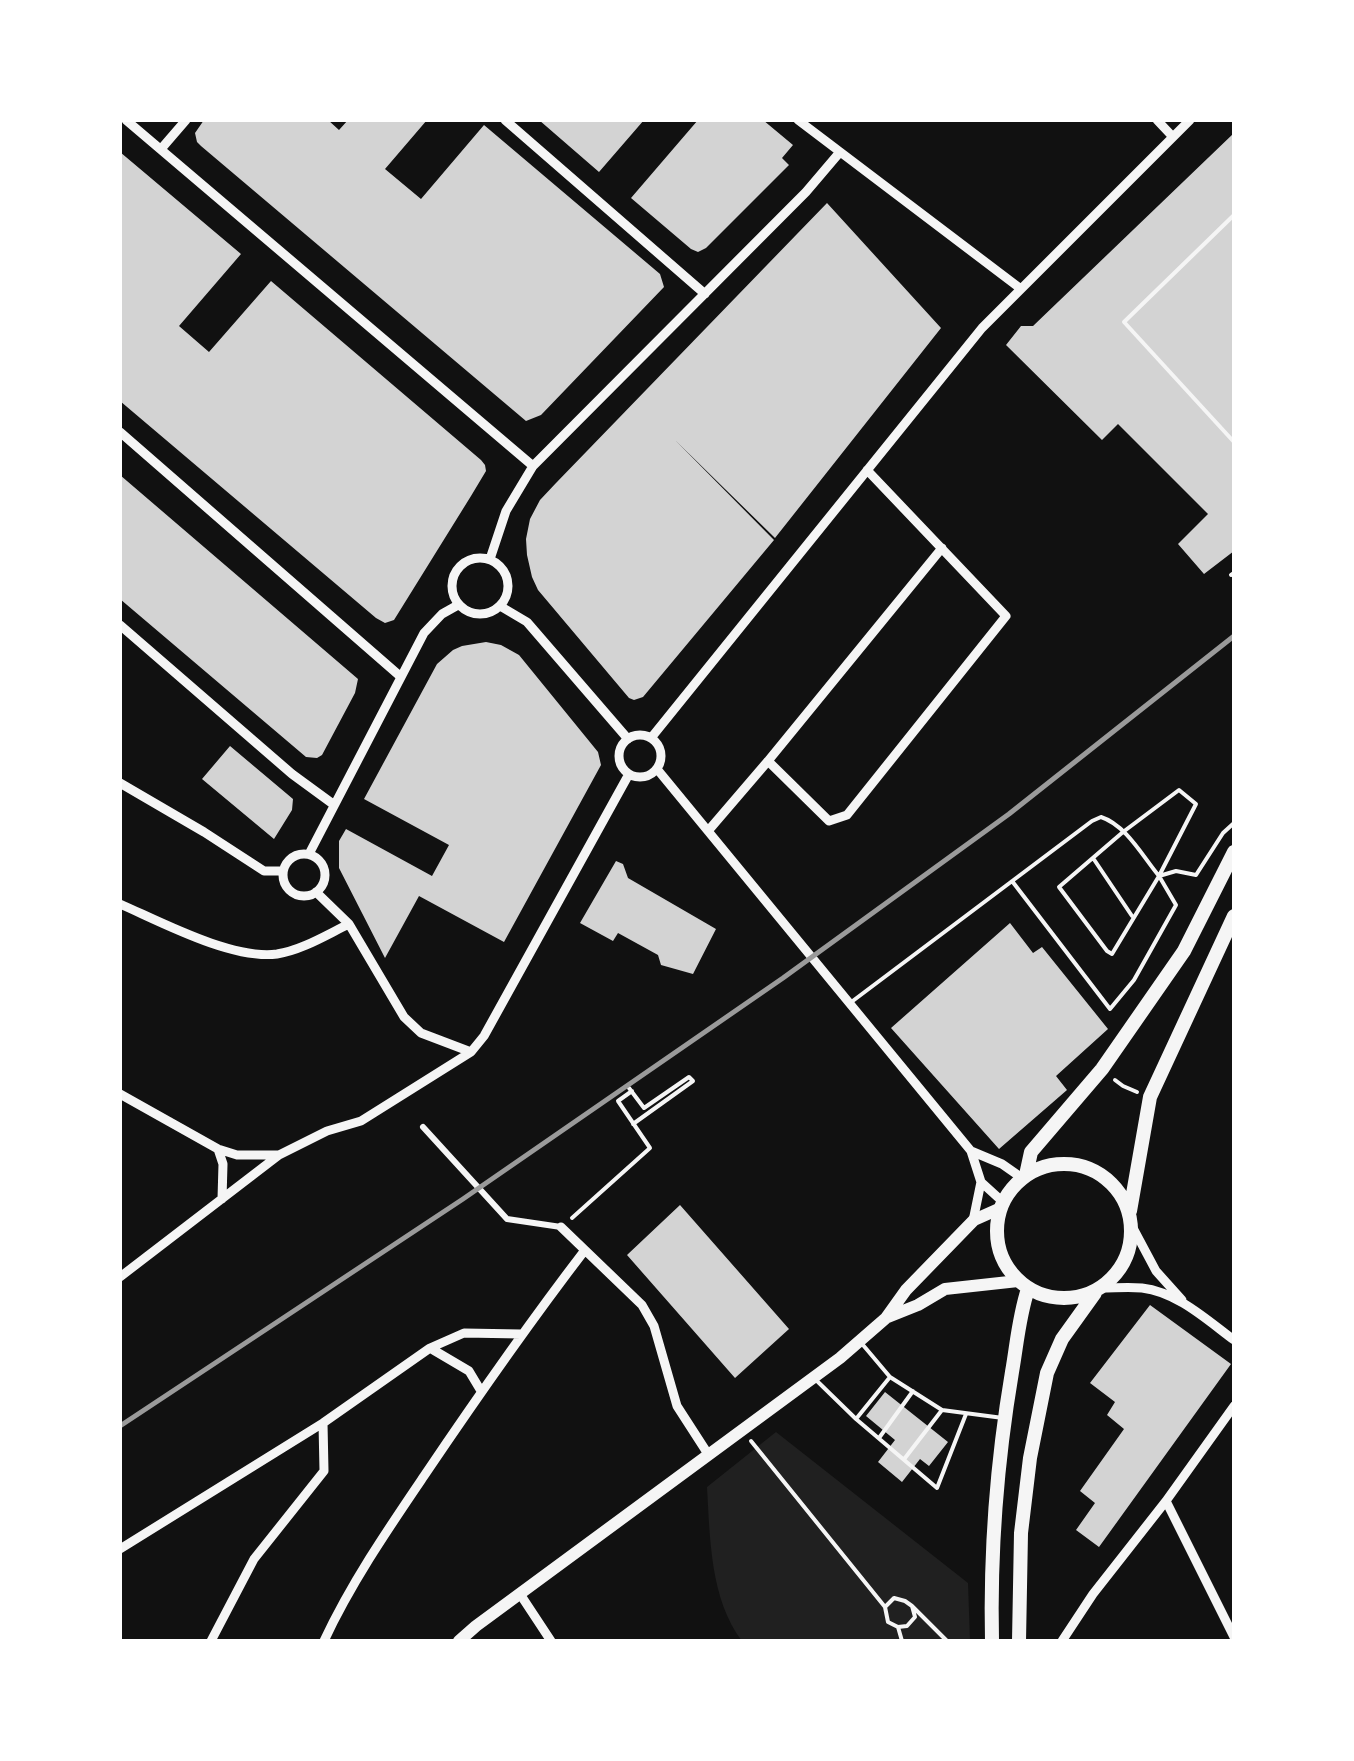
<!DOCTYPE html>
<html>
<head>
<meta charset="utf-8">
<style>
  body { margin:0 }
  #map { position:relative; width:1354px; height:1761px; overflow:hidden; background:#111; font-family:"Source Sans 3",sans-serif }
  canvas { display:block }
  .frame { position:absolute; inset:0; border:122px solid #fff; pointer-events:none }
</style>
</head>
<body>
<div id="map">
<canvas width="1354" height="1761"></canvas>
<div class="frame"></div>
</div>
<script>
const ctx = document.querySelector('canvas').getContext('2d');
ctx.lineJoin = 'round';
function fill(path, color) {
  ctx.fillStyle = color;
  ctx.fill(path, 'evenodd');
}
function trace(path, color, width, dash) {
  ctx.strokeStyle = color;
  ctx.lineWidth = width;
  ctx.lineCap = dash ? 'butt' : 'round';
  ctx.setLineDash(dash || []);
  ctx.stroke(path);
}
const green = new Path2D(`
  M776 1432 968 1583 970 1641H742C710 1599 710 1538 707 1487Z`);
const building = new Path2D(`
  M204 120H328L339 130 348 120H427L385 169 421 199 484 125 660 274 664 287 541 415 526 421 201 146 197 142 195 133Z
  M539 120H644L599 172Z
  M698 120H763L793 145 782 158 789 165 706 248 698 252 691 249 631 198Z
  M1234 133V551L1204 574 1178 544 1208 514 1118 424 1102 440 1006 345 1021 326H1033Z
  M120 152 241 254 179 326 209 352 271 281 481 460 485 465 486 471 471 496 394 620 385 623 376 618 120 401Z
  M827 203 941 328 775 538 675 440 774 540 643 697 634 700 629 698 538 590 532 577 527 555 526 539 530 519 540 500 556 483Z
  M120 475 358 679 355 693 322 755 317 758 306 757 120 599Z
  M486 642 501 645 519 655 598 752 601 765 504 942 419 896 385 958 339 868V841L346 829 432 876 449 845 364 799 437 664 453 650 462 646Z
  M230 746 293 799 292 810 274 839 202 779Z
  M616 861 623 864 628 878 716 929 693 974 661 965 658 955 618 933 613 941 580 923Z
  M1010 923 1033 953 1042 947 1108 1029 1056 1076 1067 1090 999 1149 891 1028Z
  M680 1205 789 1329 735 1378 627 1255Z
  M1150 1305 1231 1364 1099 1547 1076 1530 1095 1503 1080 1491 1124 1429 1107 1415 1115 1402 1090 1383Z
  M885 1392 948 1442 929 1466 920 1459 902 1482 878 1462 895 1440 866 1416Z`);
const path = new Path2D(`
  M1234 215 1124 322 1234 442
  M1115 1080 1123 1086 1137 1092
  M629 1088 644 1108 689 1077 693 1081 633 1124
  M572 1218 650 1148 618 1101 632 1091
  M751 1441 885 1607 894 1598 905 1601 912 1606 915 1617 907 1626 898 1627 888 1622 885 1607
  M912 1606 947 1641
  M898 1627 902 1641`);
const service = new Path2D(`
  M1231 575 1234 573
  M1093 858 1132 916
  M1012 881 1110 1009 1134 980 1176 905 1159 876
  M850 1003 1092 821 1101 817C1126 825 1143 857 1159 876L1112 954 1107 951 1059 887 1123 832 1179 790 1196 804 1159 876 1176 871 1196 875 1223 833 1234 823
  M863 1345 890 1377 942 1410 1003 1418
  M817 1381 856 1419 937 1488 966 1414
  M856 1419 890 1377
  M879 1438 913 1391
  M905 1458 942 1410`);
const pedestrian = new Path2D(`
  M423 1127 507 1219 561 1227`);
const minor = new Path2D(`
  M126 120 533 466
  M505 120 705 294
  M798 120 1021 289
  M1157 120 1173 137
  M161 149 186 120
  M120 432 401 677
  M452 586a28 28 0 1 1 56 0a28 28 0 1 1-56 0Z
  M490 559 506 511 533 466 806 192 840 152
  M500 606 527 622 628 739
  M120 625 292 774 333 804
  M619 756a21 21 0 1 1 42 0a21 21 0 1 1-42 0Z
  M651 738 982 328 1190 120
  M768 761 829 821 847 815 1006 616 867 470
  M657 769 971 1151 981 1182 973 1221
  M120 783 204 832 264 871H283
  M708 831 768 761 942 548
  M309 854 424 633 442 614 458 605
  M283 875a21 21 0 1 1 42 0a21 21 0 1 1-42 0Z
  M316 892 349 924 404 1017 421 1033 471 1052
  M120 904C161 922 232 960 277 954 302 950 326 935 349 924
  M120 1094 218 1149 237 1155H277
  M218 1149 223 1164 222 1199
  M971 1151 1002 1164 1022 1178
  M981 1182 1003 1202
  M1132 1226 1156 1271 1182 1300
  M561 1227 642 1305 654 1326 677 1406 708 1454
  M120 1277 279 1155 327 1131 361 1121 471 1052 484 1036 629 774
  M1101 1288C1115 1288 1129 1287 1142 1288 1177 1292 1207 1320 1234 1340
  M430 1348 469 1371 481 1391
  M1166 1501 1234 1637
  M120 1549 323 1423 430 1348 464 1333 521 1334
  M520 1594 551 1641
  M211 1641 254 1559 324 1471 323 1423
  M324 1641C351 1583 388 1529 424 1476 476 1399 529 1323 585 1250
  M1062 1641 1093 1594 1166 1501 1234 1406`);
const secondary = new Path2D(`
  M888 1317 918 1305 945 1289 1018 1281
  M459 1641 476 1626 840 1358 886 1318 906 1290 974 1220 1001 1208`);
const primary = new Path2D(`
  M997 1231a67 67 0 1 1 134 0a67 67 0 1 1-134 0Z
  M1026 1175 1031 1152 1102 1069 1184 951 1234 852
  M1130 1211 1150 1097 1234 916
  M992 1641C990 1551 997 1461 1012 1372 1017 1343 1019 1316 1028 1289
  M1019 1641 1021 1533 1030 1458 1047 1373 1062 1339 1095 1293`);
const rail = new Path2D(`
  M120 1426 463 1199 783 978 1009 814 1234 636`);
fill(green, '#202020');
fill(building, '#d3d3d3');
trace(path, '#f5f5f5', 4);
trace(service, '#f5f5f5', 4);
trace(pedestrian, '#f5f5f5', 6);
trace(minor, '#f5f5f5', 9);
trace(secondary, '#f5f5f5', 12);
trace(primary, '#f5f5f5', 14);
trace(rail, '#9a9a9a', 5);
</script>
</body>
</html>
